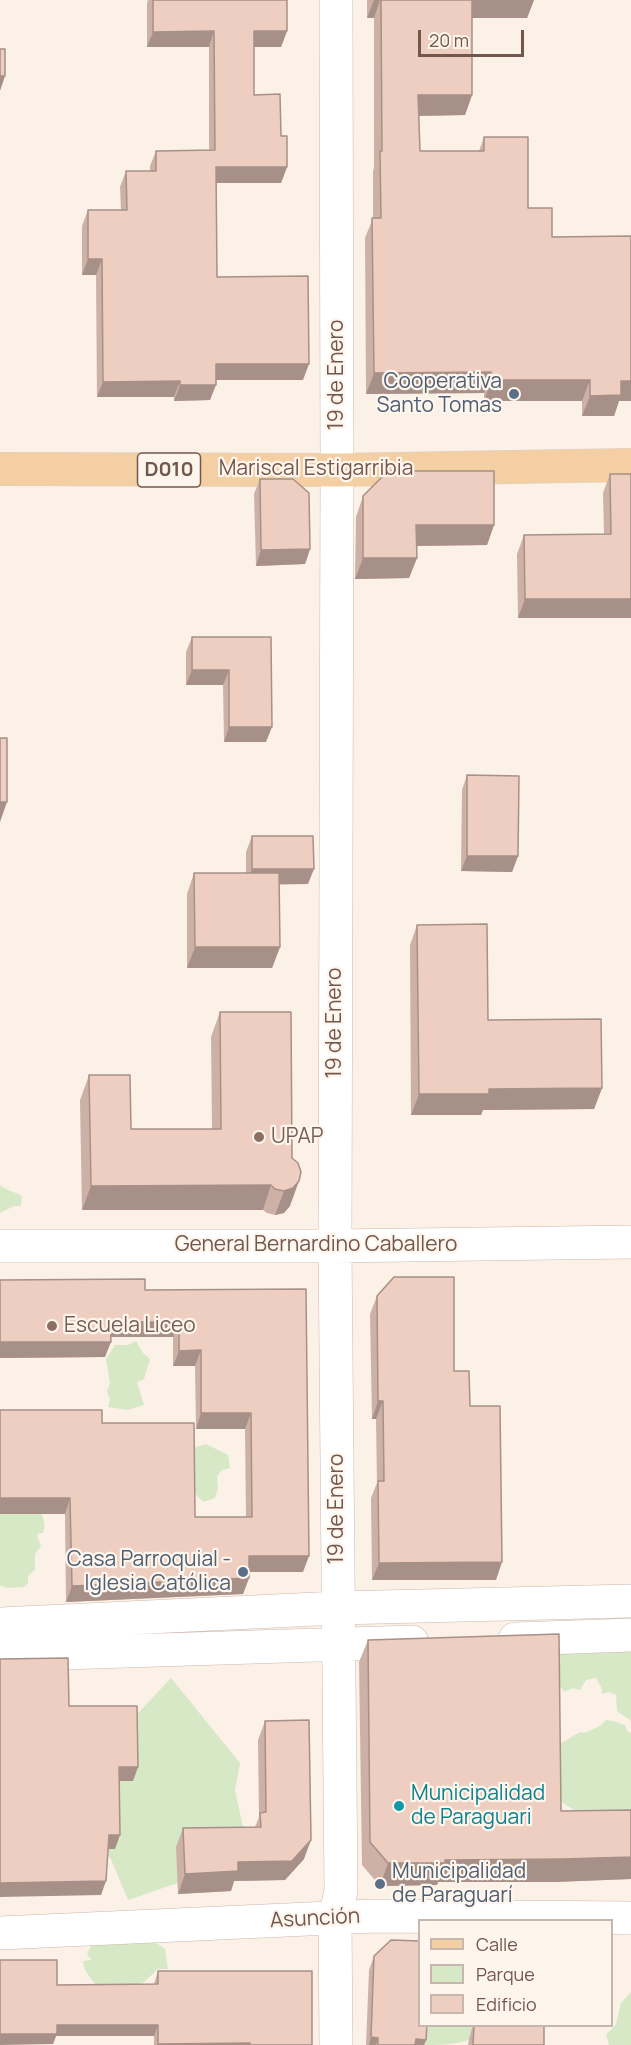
<!DOCTYPE html>
<html>
<head>
<meta charset="utf-8">
<style>
  body { margin:0 }
  #map { position:relative; width:631px; height:2045px; overflow:hidden; background:#fbf1e7; font-family:Manrope,sans-serif }
  canvas { display:block }
  .legend { position:absolute; left:418px; top:1919px; width:195px; height:108px; box-sizing:border-box; background:#fef6ed; border:2px solid #c6b6ad; margin:0; padding:8px 10px; list-style:none; font-size:18px; color:#73574d }
  .legend li { display:flex; align-items:center; gap:12px; height:30px }
  .legend b { width:30px; border:2px solid #c6b6ad }
  .scale { position:absolute; left:418px; top:30px; width:106px; height:27px; box-sizing:border-box; border:3px solid #73574d; border-top:0; padding-left:8px; font-size:18px; line-height:21px; white-space:nowrap; color:#73574d; -webkit-text-stroke:4px #fef6ed; paint-order:stroke }
</style>
</head>
<body>
<div id="map">
<canvas width="631" height="2045"></canvas>
<ul class="legend">
<li><b style="height:8px;background:#f5cfa4"></b>Calle</li>
<li><b style="height:16px;background:#d7e8c6"></b>Parque</li>
<li><b style="height:16px;background:#eecec1"></b>Edificio</li>
</ul>
<div class="scale">20 m</div>
</div>
<script>
const ctx = document.querySelector('canvas').getContext('2d');
ctx.lineJoin = 'round';
function fill(path, color) {
  ctx.fillStyle = color;
  ctx.fill(path, 'evenodd');
}
function trace(path, color, width, dash) {
  ctx.strokeStyle = color;
  ctx.lineWidth = width;
  ctx.lineCap = dash ? 'butt' : 'round';
  ctx.setLineDash(dash || []);
  ctx.stroke(path);
}
function write(font, color, halo, rows, align = 'center') {
  ctx.font = font + ' Manrope,sans-serif';
  ctx.lineWidth = 4.5;
  ctx.setLineDash([]);
  ctx.textBaseline = 'middle';
  ctx.strokeStyle = halo;
  ctx.fillStyle = color;
  for (const [text, x, y, turn = 0] of rows) {
    ctx.save();
    ctx.translate(x, y);
    ctx.rotate((+turn || 0) * Math.PI / 180);
    ctx.textAlign = isNaN(turn) ? turn : align;
    if (halo) ctx.strokeText(text, 0, 0);
    ctx.fillText(text, 0, 0);
    ctx.restore();
  }
}
const green = new Path2D(`
  M0 1185C5 1190 15 1192 22 1196L21 1206H14L0 1213Z
  M136 1341 143 1353 150 1359 144 1379 137 1382 144 1405 128 1410 108 1407 110 1400 107 1392 110 1383 106 1359 115 1345H128Z
  M206 1444 228 1455 230 1468 222 1470 217 1476 218 1488 215 1498 204 1502 197 1496 191 1486 159 1458Z
  M0 1490 40 1511C44 1519 46 1526 43 1533H39L37 1536 41 1546 35 1554V1570L28 1576V1583L24 1587 6 1588 0 1585Z
  M631 1642V1721L617 1711 616 1695 609 1692 602 1694 601 1687 596 1678 586 1680 580 1690 573 1688 564 1692 562 1688H557L552 1645Z
  M171 1678 240 1763 235 1790 243 1827 206 1847 195 1877 128 1900 110 1857 93 1849 122 1714 139 1712Z
  M606 1720 613 1721 625 1725 627 1731 631 1733V1817L573 1813 574 1810 563 1803 559 1798 558 1745 580 1732 584 1733 600 1726Z
  M155 1942 165 1949 168 1969H158L143 1983 101 1990C94 1982 83 1972 83 1961L92 1960 87 1955 91 1945Z
  M631 1992V2045H609L606 2035 616 2024 621 2003Z
  M430 2026H486C478 2029 475 2036 468 2040 455 2045 436 2045 421 2045L418 2041Z`);
const minor = new Path2D(`
  M0 1246H335L631 1242
  M0 1624 338 1608 631 1601
  M515 1639 631 1635
  M0 1655 412 1642
  M0 1933 374 1916 631 1918
  M336 2045 335 1918 341 1891 335 1246 337 470 336 0`);
const primary = new Path2D(`
  M0 469 337 470 631 465`);
const wall = new Path2D(`
  M148 0H287V31L281 47H254V95L281 136 287 167 281 183H216L217 277 303 380H216L210 400 174 401V397H97L96 275H82V226L88 210H121L120 187 126 171H150V166L156 151 209 150V47H147V3Z
  M367 0H534L527 18H472V95L465 115 419 116 420 151H479L484 137 528 208 552 237 631 236V401H619L614 416H582V401H484V393L366 394 365 238 373 218V172L374 167V18H367Z
  M610 474 631 618H518L517 554 524 535 604 534 603 493Z
  M260 479 310 549 305 564 256 566 254 494Z
  M363 496 494 525 487 545 416 546 417 558 409 578 355 579 356 517Z
  M192 637H271L266 742H224L223 685H186V652Z
  M467 775 518 856 512 872 461 871 462 790Z
  M252 836 308 884H279L280 947 272 968H187V894L194 873H246V852Z
  M417 925 488 1020 602 1088 594 1109 483 1110 481 1115H411L410 945Z
  M220 1012 290 1206 284 1213 275 1215 267 1213 263 1210H82L80 1100 89 1075 131 1129H212L211 1037Z
  M0 1280 145 1290 306 1289 303 1572H249V1578L243 1594 66 1602 65 1514H0V1410L102 1423 195 1517H246L245 1429H196L195 1366H173V1337H111L105 1357 0 1358Z
  M377 1296 454 1371 470 1406 496 1580H372L371 1498 377 1483 376 1419H372L370 1314Z
  M368 1640 561 1811 631 1810V1879L554 1882H438L437 1885 380 1886 362 1865 359 1662Z
  M265 1721 304 1859 285 1880 234 1881 231 1891 178 1894 176 1847 183 1828 255 1827 259 1817 258 1740Z
  M374 1956 426 2040 424 2045H366L369 1970Z
  M158 1971 312 2045H154V2036H56L53 2044 57 1985 154 1984Z
  M473 2025H544V2045H468L469 2039Z`);
const shadedWall = new Path2D(`
  M374 0H380L374 18H367Z
  M471 0H534L527 18H465Z
  M214 31 209 47H147L153 32Z
  M254 31H287L281 47H248Z
  M0 76H5L0 91Z
  M418 95H472L465 115 411 116Z
  M216 167H287L281 183H210Z
  M88 259H102L96 275H82Z
  M216 364H309L303 380H210Z
  M491 372 484 393 366 394 374 373Z
  M491 380H590L582 401H484Z
  M180 381 174 397H97L103 382Z
  M621 381H631V401H619L614 416H582L590 396Z
  M180 385H216L210 400 174 401Z
  M416 525H494L487 545 409 546Z
  M310 549 305 564 256 566 261 550Z
  M363 558H417L409 578 355 579Z
  M525 599H631V618H518Z
  M192 670H229L223 685H186Z
  M229 727H272L266 742H224Z
  M0 802H7L0 822Z
  M467 856H518L512 872 461 871Z
  M252 869H314L308 884 247 885Z
  M195 947H280L272 968H187Z
  M602 1088 594 1109 483 1110 481 1115H411L419 1094 489 1089Z
  M299 1181 290 1206 284 1213 275 1215 284 1191Z
  M271 1185 263 1210H82L91 1186Z
  M110 1322H179L173 1337H105Z
  M0 1342H111L105 1357 0 1358Z
  M201 1350 195 1366H173L179 1351Z
  M378 1401H383L376 1419H372Z
  M201 1413H251L245 1429H196Z
  M0 1498H70L65 1514H0Z
  M249 1556H309L303 1572H243Z
  M502 1562 496 1580H372L379 1563Z
  M249 1578 243 1594 66 1602 72 1586Z
  M119 1767H138L133 1781H114Z
  M109 1835H120L115 1849H104Z
  M311 1840 304 1859 285 1880 234 1881 231 1891 178 1894 185 1874 238 1862Z
  M631 1857V1879L554 1882H438L437 1885 380 1886 388 1863 445 1860Z
  M106 1881 101 1895 0 1897V1883Z
  M57 2025H158L154 2036H56L53 2044 0 2045V2034Z
  M371 2037 378 2038 376 2045H369Z
  M416 2039 426 2040 424 2045H414Z
  M250 2043 249 2045H157L158 2044Z`);
const building = new Path2D(`
  M153 0H287V31H254V95L280 94 281 136H287V167H216L217 277 308 276 309 364H216V385H180V381L103 382 102 259H88V210H127L126 171H156V151L215 150 214 31 153 32Z
  M381 0H472V95H418L420 151H484V137H528V208H552V237L631 236V381H621V395L590 396V380H491V372L374 373 372 218H381L380 151H382Z
  M0 49H5V76H0Z
  M388 471H494V525H416L417 558H363V496Z
  M610 474H631V599H525L524 535 611 534Z
  M260 479H293L309 493 310 549 261 550Z
  M192 637H271L272 727H229V670H192Z
  M0 738H7V802H0Z
  M467 775 519 776 518 856H467Z
  M252 836H313L314 869H252Z
  M194 873H279L280 947H195Z
  M487 924 488 1020 601 1019 602 1088 489 1089V1094H419L417 925Z
  M220 1012H291L292 1158 298 1163 301 1172 299 1181 293 1188 284 1191 275 1189 271 1185 91 1186 89 1075H130L131 1129H221Z
  M394 1277H454V1371H469L470 1406H500L502 1562 379 1563 378 1481H384L383 1401H378L377 1296Z
  M145 1279V1290L306 1289 309 1556H249V1578L72 1586 70 1498H0V1410H102V1423H194L195 1517H252L251 1413H201V1350L179 1351V1322H110L111 1342H0V1280Z
  M559 1634 561 1811 631 1810V1857L562 1859 445 1860V1863H388L370 1842 368 1640Z
  M68 1658 69 1706H137L138 1767H119L120 1835H109L106 1881 0 1883V1659Z
  M309 1720 311 1840 292 1861 238 1862V1871L185 1874 183 1828 261 1827 260 1813 266 1812 265 1721Z
  M391 1940 420 1941V2025H427L426 2040 416 2039 415 2045H378V2038L371 2037 374 1956Z
  M0 1960H57V1985L158 1984V1971H312V2045H250V2043L158 2044V2025H57V2034H0Z
  M474 2025 504 2026V2025H544V2045H473Z`);
const markers = [
  [514,394,6,"#5c6f8a"],
  [259,1137,6,"#8d6e63"],
  [52,1326,6,"#8d6e63"],
  [243,1572,6,"#5c6f8a"],
  [399,1806,6,"#0f9aa8"],
  [380,1884,6,"#5c6f8a"]
];
const shields = [
  [169,470,63]
];
const shieldNames = [
  ["D010",169,470]
];
const streetNames = [
  ["19 de Enero",337,375,-90],
  ["Mariscal Estigarribia",316,469],
  ["19 de Enero",335,1023,-90],
  ["General Bernardino Caballero",316,1245],
  ["19 de Enero",337,1509,-90],
  ["Asunción",315,1919,-3]
];
const serviceNames = [
  ["Cooperativa",502,382],
  ["Santo Tomas",502,406],
  ["Casa Parroquial -",231,1560],
  ["Iglesia Católica",231,1584],
  ["Municipalidad",392,1872,"left"],
  ["de Paraguarí",392,1896,"left"]
];
const educationNames = [
  ["UPAP",271,1137],
  ["Escuela Liceo",64,1326]
];
const cultureNames = [
  ["Municipalidad",411,1794],
  ["de Paraguari",411,1818]
];
fill(green, '#d7e8c6');
trace(minor, '#ccb8ae', 34);
trace(primary, '#d8d0cd', 34);
trace(minor, '#fff', 33);
trace(primary, '#f5cfa4', 33);
fill(wall, '#cdb1a6');
fill(shadedWall, '#a79087');
fill(building, '#eecec1');
trace(building, '#a79087', 1.5);
for (const [x, y, r, color] of markers) {
  const dot = new Path2D();
  dot.arc(x, y, r, 0, 2 * Math.PI);
  ctx.fillStyle = color;
  ctx.fill(dot);
  trace(dot, '#fef6ed', 2);
}
for (const [x, y, w] of shields) {
  const box = new Path2D();
  box.roundRect(x - w / 2, y - 17, w, 34, 4.5);
  ctx.fillStyle = '#fef6ed';
  ctx.fill(box);
  trace(box, '#73574d', 1.5);
}
write('bold 20px', '#73574d', null, shieldNames);
write('21px', '#73574d', '#fef6ed', streetNames);
write('21px', '#4e5e75', '#fef6ed', serviceNames, 'right');
write('21px', '#785e54', '#fef6ed', educationNames, 'left');
write('21px', '#0d838f', '#fef6ed', cultureNames, 'left');
</script>
</body>
</html>
